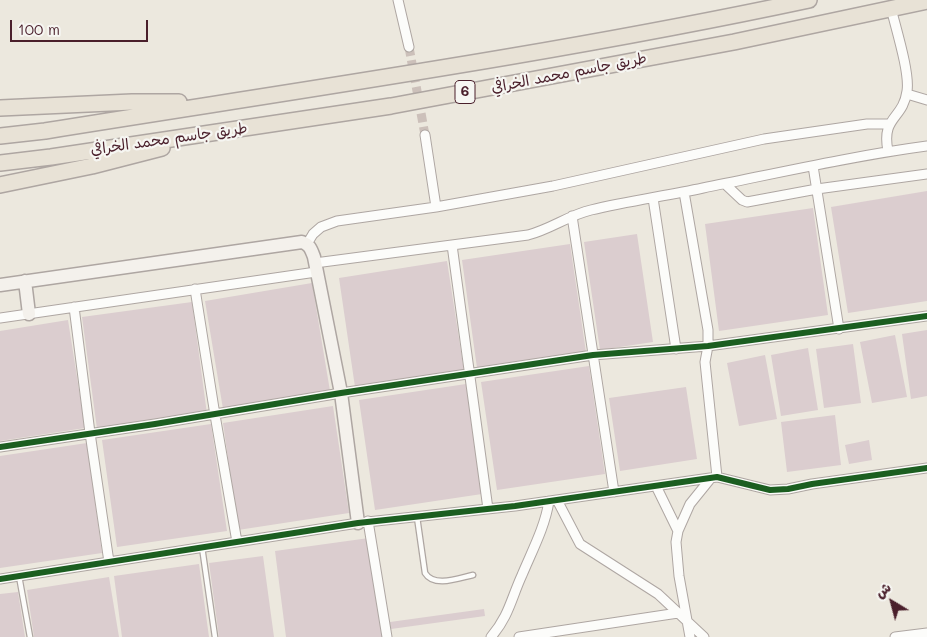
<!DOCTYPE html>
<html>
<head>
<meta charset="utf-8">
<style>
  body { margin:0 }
  #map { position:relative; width:927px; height:637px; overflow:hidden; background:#ece8de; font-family:Mali,"Playpen Sans Arabic",sans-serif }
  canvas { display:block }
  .north { position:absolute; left:867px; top:577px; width:50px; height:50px; -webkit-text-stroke:4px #f6f6f2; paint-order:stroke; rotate:323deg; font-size:14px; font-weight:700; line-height:20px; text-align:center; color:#4a1f2b }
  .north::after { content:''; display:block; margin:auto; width:18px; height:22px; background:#4a1f2b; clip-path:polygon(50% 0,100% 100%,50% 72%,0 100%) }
  .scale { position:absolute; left:10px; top:20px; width:138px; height:22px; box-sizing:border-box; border:2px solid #4a1f2b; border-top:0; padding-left:6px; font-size:15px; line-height:18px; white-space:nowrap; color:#4a1f2b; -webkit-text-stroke:4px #f6f6f2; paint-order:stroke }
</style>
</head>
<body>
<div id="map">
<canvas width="927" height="637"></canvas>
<div class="north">ش</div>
<div class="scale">100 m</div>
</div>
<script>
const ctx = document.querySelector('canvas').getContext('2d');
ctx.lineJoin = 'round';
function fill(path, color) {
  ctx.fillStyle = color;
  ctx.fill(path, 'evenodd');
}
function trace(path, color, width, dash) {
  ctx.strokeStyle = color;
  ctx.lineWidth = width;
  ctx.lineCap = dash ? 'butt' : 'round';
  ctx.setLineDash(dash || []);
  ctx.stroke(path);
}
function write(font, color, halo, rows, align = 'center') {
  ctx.font = font + ' Mali,"Playpen Sans Arabic",sans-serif';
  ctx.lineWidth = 4.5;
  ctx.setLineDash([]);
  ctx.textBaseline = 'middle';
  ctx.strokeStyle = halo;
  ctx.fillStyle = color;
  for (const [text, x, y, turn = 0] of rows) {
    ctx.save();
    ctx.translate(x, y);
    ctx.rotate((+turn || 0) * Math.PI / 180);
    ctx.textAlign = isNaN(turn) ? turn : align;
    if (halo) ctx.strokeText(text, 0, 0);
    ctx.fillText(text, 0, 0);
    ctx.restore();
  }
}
const building = new Path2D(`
  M927 191V301L848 313 831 207Z
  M813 208 828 315 719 331 705 224Z
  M637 234 653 342 600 350 584 242Z
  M570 244 586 352 477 368 462 260Z
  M447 261 464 371 355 387 339 278Z
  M312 283 330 391 223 409 205 301Z
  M192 302 207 414 97 429 82 317Z
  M68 320 85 428 0 441V331Z
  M927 330V396L911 399 902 334Z
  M895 335 907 397 872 403 860 342Z
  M853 344 861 403 824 408 816 349Z
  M808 348 818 410 781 416 771 355Z
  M765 355 777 419 739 426 727 363Z
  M589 366 605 474 497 490 481 382Z
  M466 384 482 494 375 510 359 400Z
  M686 387 697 459 620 471 609 398Z
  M333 406 349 513 238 530 223 423Z
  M835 415 841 465 787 472 781 422Z
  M211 424 227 531 117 547 102 440Z
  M869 440 872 460 849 464 845 445Z
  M87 443 102 553 0 568V456Z
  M369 538 384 637H286L275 551Z
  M263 556 274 637H219L209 563Z
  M199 564 209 637H122L114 576Z
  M109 577 119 637H34L27 590Z
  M18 592 25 637H0V594Z
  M484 609 485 616 391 629 390 622Z`);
const streetTunnel = new Path2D(`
  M409 47 425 135`);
const lane = new Path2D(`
  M417 517 425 573C434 588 459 578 473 575
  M202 547 215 637
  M19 576 30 637`);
const street = new Path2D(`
  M398 0 409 47
  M907 94 927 100
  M425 135 436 207
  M888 151C881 116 903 120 907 91 910 73 896 29 891 8
  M813 166 839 329
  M725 184 742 200 747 202 817 189 927 174
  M684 192 708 330V346L705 362 717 477
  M653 198 676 349
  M572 216 614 492
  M307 244 313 234 321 227 337 221 436 207 553 186 764 139 867 124H889
  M452 245 488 509
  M315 263 528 235C551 229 569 215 591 210 628 201 666 196 703 188 778 173 852 156 927 146
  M195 289 215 415 237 542
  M74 307 90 433 109 562
  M0 318 316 272
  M0 447 155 424 341 393 593 355 708 346 927 316
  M656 486 678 531 676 542 679 576 690 637
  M557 500 580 544 658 594 704 637
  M368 521 387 637
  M678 531 690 504 711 478
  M0 579 358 523 515 506 717 477 770 490 788 489 812 484 927 468
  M491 637C509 616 511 599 522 575 532 551 545 527 549 501
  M519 637 678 613
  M895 637 927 633`);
const secondary = new Path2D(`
  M25 281 29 314
  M0 285 302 242C310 245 311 249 314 257L341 393 358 523`);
const highway = new Path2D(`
  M0 108 132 102H179
  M0 136 45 131C300 90 556 54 809 0
  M0 163 51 157 391 106 734 42 927 1
  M0 185 92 166 162 148`);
const cycleway = new Path2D(`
  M0 447 155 424 341 393 593 355 708 346 927 316
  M0 579 358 523 515 506 717 477 770 490 788 489 812 484 927 468`);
const shields = [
  [465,92,20]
];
const shieldNames = [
  ["6",465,92]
];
const streetNames = [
  ["طريق جاسم محمد الخرافي",569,73,-11],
  ["طريق جاسم محمد الخرافي",169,139,-8]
];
fill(building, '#dbcdcf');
trace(streetTunnel, '#ccc0ba', 9, [9, 4.5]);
trace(lane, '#aea6a2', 7);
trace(street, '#aea6a2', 11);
trace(secondary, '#aea6a2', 15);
trace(highway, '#aea6a2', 18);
trace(lane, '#fcfcfa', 4.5);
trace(street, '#fcfcfa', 9);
trace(secondary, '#f4f1ec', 12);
trace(highway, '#e8e2d6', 15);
trace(cycleway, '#1b5e20', 6);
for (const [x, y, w] of shields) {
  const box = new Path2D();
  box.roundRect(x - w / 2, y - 11.5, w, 23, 4);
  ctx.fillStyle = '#f6f6f2';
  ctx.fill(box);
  trace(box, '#4a1f2b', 1);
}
write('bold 14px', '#4a1f2b', null, shieldNames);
write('15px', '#4a1f2b', '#f6f6f2', streetNames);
</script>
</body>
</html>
